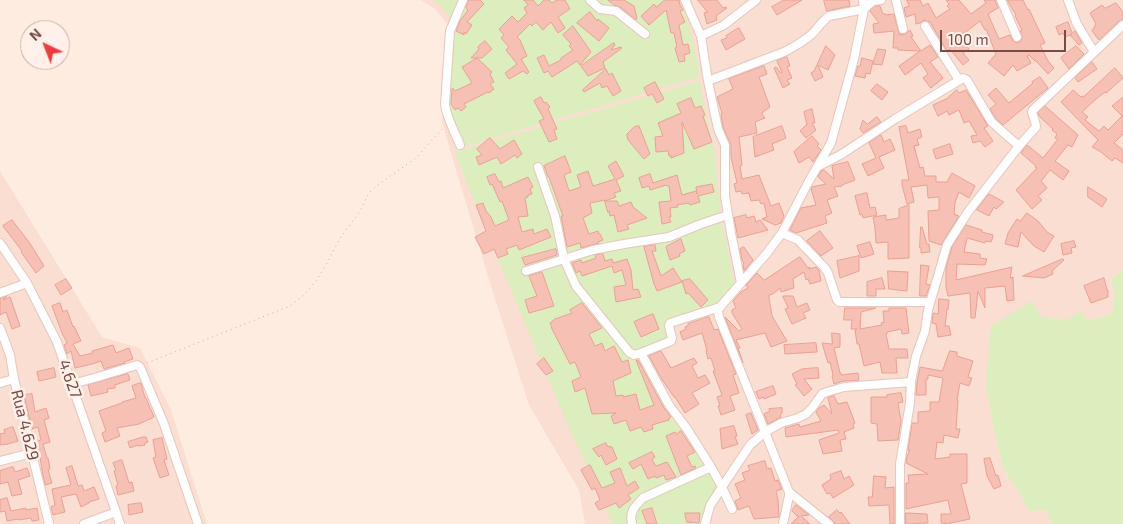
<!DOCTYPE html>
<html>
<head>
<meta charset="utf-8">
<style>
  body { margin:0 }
  #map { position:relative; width:1123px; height:524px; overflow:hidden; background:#feece0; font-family:"Exo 2",sans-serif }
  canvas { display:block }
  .north { position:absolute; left:20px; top:20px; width:50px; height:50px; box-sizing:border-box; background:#fff1e9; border:1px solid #c9afa7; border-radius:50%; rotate:317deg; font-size:14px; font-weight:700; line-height:20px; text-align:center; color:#774c45 }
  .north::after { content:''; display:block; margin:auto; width:18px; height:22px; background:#f43a3b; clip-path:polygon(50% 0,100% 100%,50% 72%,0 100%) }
  .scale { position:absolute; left:940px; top:30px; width:126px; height:22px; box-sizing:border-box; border:2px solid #774c45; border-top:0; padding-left:6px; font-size:15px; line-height:18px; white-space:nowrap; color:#774c45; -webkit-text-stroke:4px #fff1e9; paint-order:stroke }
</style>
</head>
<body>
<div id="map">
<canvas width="1123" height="524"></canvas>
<div class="north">N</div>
<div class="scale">100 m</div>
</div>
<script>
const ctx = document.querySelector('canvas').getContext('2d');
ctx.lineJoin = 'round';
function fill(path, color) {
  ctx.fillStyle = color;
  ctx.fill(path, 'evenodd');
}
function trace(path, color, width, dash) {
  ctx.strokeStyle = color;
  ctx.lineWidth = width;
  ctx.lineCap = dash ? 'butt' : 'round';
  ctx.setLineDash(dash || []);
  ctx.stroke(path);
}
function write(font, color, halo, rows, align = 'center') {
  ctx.font = font + ' "Exo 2",sans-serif';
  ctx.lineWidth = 5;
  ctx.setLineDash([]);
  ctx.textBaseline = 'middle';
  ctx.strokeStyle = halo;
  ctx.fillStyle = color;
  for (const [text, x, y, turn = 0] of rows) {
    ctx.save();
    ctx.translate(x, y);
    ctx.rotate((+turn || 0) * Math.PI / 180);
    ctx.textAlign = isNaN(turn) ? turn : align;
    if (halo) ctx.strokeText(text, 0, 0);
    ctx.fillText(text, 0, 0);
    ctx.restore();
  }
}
const residential = new Path2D(`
  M421 0H1123V270L1111 279 1115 294 1112 315 1087 320 1081 312 1067 319 1041 318 986 387 994 429 1003 468 1020 494 1029 511 1048 510 1052 524H585L579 490 529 405 490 283 442 123 449 26 435 9Z
  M0 171 102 337 140 348 171 410 207 524H0Z`);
const green = new Path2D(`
  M432 0H680C690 25 696 50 699 77L456 149 449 122 447 94 451 20 442 7Z
  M700 81 702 97 715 152 720 214 734 282 728 294 716 306 671 322 669 339 639 352 721 487 705 524H613L564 416 480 216 455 152Z
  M1123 270V524H1052L1047 510 1029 511 1020 494 1003 468 994 429 986 387 991 326 1032 301 1042 318 1067 319 1081 311 1087 320 1112 315 1115 294 1111 279Z`);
const building = new Path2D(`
  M469 0H480L484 4 467 22 472 25 466 34 464 32V35L456 31 460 21 468 10 466 8Z
  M524 0H533L538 6 544 0H549L552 3 557 0H565L570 9 558 17 565 28 558 33 551 22 543 30 536 22 532 26 530 24 517 37 520 40 527 56 521 59 529 72 527 74 523 71 509 79 505 73 517 64 506 50 509 47 501 38 504 35 499 29 512 16 518 22 527 13 524 8 528 5Z
  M608 0H624L634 6 637 18 636 20 620 7 614 5Z
  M665 0H679L680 5 683 10 680 11 685 22 679 25 683 45 688 44 690 53 684 55 685 61 679 62 675 48 677 47 674 33H671L666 10 649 25 641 16 654 4 656 7Z
  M698 0H717L723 8 726 7 727 8 716 16 717 20 707 24 704 13 707 12Z
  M784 0H802L777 15 772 7Z
  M824 0H849L850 6 827 11Z
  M907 0H920L923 6 928 3 936 18 950 9 947 6 949 4 946 0H959L971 14 986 3 984 0H995L998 8 988 14 999 39 1010 35 1013 41 1017 43 1021 41 1022 38 1020 31 1022 30 1015 16 1016 15 1007 0H1023L1028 10 1029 9 1045 43 1040 45 1048 61 1054 68 1048 74 1036 61H1035L1029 55 1027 56 1031 63 1017 71 1013 65 1004 76 988 63 996 54 986 29 985 30 980 21 962 35 963 37 961 38 969 49 963 53 969 60 963 65 950 49 947 51 930 22 924 20 920 23 916 24 915 14 906 17 904 8 909 6Z
  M1116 3 1123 12V20L1119 21 1099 40 1092 31 1096 24 1090 13 1102 5 1105 8Z
  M875 6H880L883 14H886V15L894 14 898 30 900 35 905 34 910 30 913 36 911 37 921 51 930 45 938 57 930 62 943 78 931 88 923 78 928 74 921 63 905 75 899 66 920 51 898 50V48H893L894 31 874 33 873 24 879 23 870 11Z
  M590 12 597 21 598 19 609 28 599 41 577 23Z
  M1068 22 1072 33 1075 31 1082 43 1079 45 1070 35 1072 34 1065 37 1063 33 1059 35 1056 27Z
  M573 26 591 52 580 65 577 61 552 77 548 71 544 73 537 58 544 55 549 66 561 60V58L573 50 569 46 571 44 563 35Z
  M739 28 745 39 726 50 721 40 727 38 726 36Z
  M485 41 492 49 482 58H477L492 72 490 74 494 82 490 84 494 89 489 93 488 92 464 104 466 107 461 111 458 108 455 110 451 104 452 90 453 88 455 91 472 83 462 67 477 58H471L479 49 478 47Z
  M614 43 615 45 611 50 621 47 622 48 603 62 605 68 588 76 581 66Z
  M826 46 835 55 828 70 818 65 823 77 815 81 811 73 814 71Z
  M1076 46 1084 54 1069 69 1061 58Z
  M878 49 886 50 882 65 873 64Z
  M787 57 790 66 787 67 792 78 787 80 790 84 783 88 774 68 776 67 781 73 782 72 777 61Z
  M862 58 873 61 870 74 866 73 865 78 855 76 858 66H860Z
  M1092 62 1097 69 1078 82 1075 78Z
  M764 66 767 74 759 77 770 107 763 112 762 114 765 118 755 122 757 133 739 137 742 165 740 166 742 179 759 175 771 206 779 203 784 216 781 223 775 225 762 219 767 217 764 203 761 204 759 200 751 201 749 193 742 194 741 191 736 192 734 184 737 183 731 157V145L723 127 721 114 722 113 717 97 733 89 729 79Z
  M1115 68 1123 78 1106 93 1105 92 1096 99 1082 112 1088 117 1085 120 1099 131 1104 126 1108 130 1122 116 1112 106 1123 97V134L1114 143 1123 150V163L1115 158 1112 161 1101 152 1092 147 1098 140 1061 102 1073 90 1081 97 1083 96V97Z
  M606 69 609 75 612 73 621 91 613 96 607 86 602 88 600 83 584 92 583 90Z
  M1040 77 1048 88 1003 125 995 118 990 109 996 104 988 95 996 88 1009 103 1033 83 1032 82Z
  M655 82 664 99 657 103 652 94 648 96 644 88Z
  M877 84 888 92 882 100 871 91Z
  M957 90 959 93 966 90 988 126 984 128 993 141 985 147 980 141 973 143 971 136 977 135 969 121 964 123 959 110 949 115 947 111 938 116 933 105 946 99Z
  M541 97 544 103 546 102 550 107 548 109 557 129 554 130 557 139 549 142 539 121 544 119 534 101Z
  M691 98 695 108 701 106 705 115 703 116 712 142 694 149 682 122 684 153 671 158V156H669L668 151 656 152 655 137 663 136 658 123 681 113 677 104Z
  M1045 106 1078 135 1072 147 1068 145 1055 161 1069 171 1063 180 1050 170 1041 181 1047 188 1038 196 1042 200 1032 209 1016 190 1037 168 1035 167 1036 166 1021 153 1023 150 1027 145 1043 158 1058 139 1055 138 1057 134 1052 130 1053 129 1040 117 1038 113Z
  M812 109 815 123H812L816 130 806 138 800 131 807 124V125L804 112Z
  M877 117 881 122 863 133 860 129 863 120 867 124Z
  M639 126 650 154 644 159 628 140 627 136V134L634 127Z
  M782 126 786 138 772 144 774 150 755 157 753 137Z
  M906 126 908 133 920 129 922 137 917 139 919 145 914 146 920 168 923 167 925 176H936V182H947L952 173 975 186 969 198 959 192 955 202 954 214 959 216 941 245 929 241 928 211 939 210V197L928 198 927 185 911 187 914 202 907 204 902 185V180H909L899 127Z
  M881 135 884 142 890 139 895 150 879 157 884 168 868 176 862 164 876 158 869 143Z
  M812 136 819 144 817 146 821 150 813 162 809 157 799 163 794 152Z
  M490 138 500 149 514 140 522 154 517 158 515 155 501 164 497 157 479 165 476 157 482 155 477 149Z
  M950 144 953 154 936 159 933 150Z
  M565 156 571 172 564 175 569 191 581 187 577 175 588 171 593 186 615 179 608 166 616 161 624 176 616 180 621 191 614 193 616 197 605 201V200L590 203 592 213 583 218 589 234 598 231 599 234H600L603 240 598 242 599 243 581 248 580 243 567 247 561 216H563L549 177H548L544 166Z
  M848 162 855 180 842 185V186L834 187 838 196 827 200 832 213 825 216 827 223 796 233 790 230 801 208 816 205 811 189 812 187 826 184 818 177 821 171 824 170 834 179 832 166Z
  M495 174 499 182 501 181 503 188 528 177 533 187 530 189 532 194 528 195V197L525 198 528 216 518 217 522 232 533 229 534 234 547 229 551 237 519 250 517 245 506 249 508 254 498 258 494 249 484 254 475 237 486 231 476 205 483 203 486 211 491 217 495 226 509 220 502 201 500 202 492 184 490 185 487 177Z
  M650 174 653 183 677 175 682 195 696 191 697 194 696 187 712 184 714 192 698 196 700 202 690 205 689 203 677 205 678 207 670 208 671 217H669L671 222 662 224 659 202 671 201 669 186H667L666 185 650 190 649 186 642 188 639 178Z
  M1088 187 1107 199 1102 207 1088 197Z
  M867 193 870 208 875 207 877 215 863 218 862 214 860 215 855 196Z
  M989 194 1004 202 996 209 994 207 989 216 977 210Z
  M605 201H617L619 206 631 202 633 207 647 218 627 225 629 229 618 232 614 215 610 216 609 211 608 212Z
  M909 205V258L888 259V242L876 243 875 228 873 217 886 215V220L899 218V209Z
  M1027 213 1038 221 1047 232 1054 236 1044 252 1034 246 1021 232 1018 247 1005 244 1008 233 1017 219 1020 221Z
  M746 215 747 218 754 216 756 222 760 220 768 230 738 238 734 218Z
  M12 220 29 242 44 266 36 273 21 252 22 251 3 226Z
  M966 225 982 230V232L993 235V237L991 242 986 241 985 243 967 238 964 252 980 254V258L987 259 985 265 957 264 956 280 1012 267 1010 278 1013 277 1014 300 1007 301 1005 286 985 288V308L978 291 975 318H971L970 293 948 296 946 287V268L952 247Z
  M921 227H922L927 244H929L930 252 921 253V248H920Z
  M820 231 833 248 821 256 807 241Z
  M681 239 685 251 679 254 680 256 670 260 666 247Z
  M1074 241 1076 247 1071 248 1072 253 1063 255 1061 244Z
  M870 242 874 254 861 258 857 246Z
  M655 245 656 251H652L661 276 673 268 682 282 657 291 654 284 644 247Z
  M744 247 753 260 744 271 743 264 744 263 742 260 740 249Z
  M556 249 557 255 525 265 522 258Z
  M603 254 605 261 612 259 613 263 627 259 631 270 633 290 638 289 641 297 616 302 614 287 626 285 622 270 614 273 612 266 582 276 580 271 576 273 572 263 581 260 582 263 596 258 595 255Z
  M859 256V271L840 278 837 261Z
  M800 257 808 268 810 267 809 269 816 267 819 270 821 281 810 284 808 279 806 280 804 272 793 279 794 288 781 292 780 288 773 294 769 295V298L772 316 787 341 771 347 765 333 736 340 740 348H738L743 363 725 317 739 331 742 329 732 313V310L736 308 733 301 741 292 748 288 746 285 757 273 764 280Z
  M1063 259 1064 260 1052 271 1053 274 1044 278 1023 276Z
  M921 265 929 266 926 284 930 285 926 296H920Z
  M888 271 908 272 907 291 889 289Z
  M542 272 554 306 529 313 525 300 537 296 529 276Z
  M882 278 885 289H876V296H867V282Z
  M1104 278 1107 290H1108V297L1091 303 1084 286Z
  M66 279 72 288 61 295 55 285Z
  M690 279 708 300 701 307 688 293 686 294 682 281Z
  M7 296 3 300 10 297 20 326 12 329 6 312 0 315V299Z
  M783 296H793L797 307 807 303 810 310 803 313 806 318 792 324 785 309 788 308Z
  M939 299 949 300 948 310 947 309 945 326H949L951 335 938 337 936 324 932 323 933 313 938 314Z
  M60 303 63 312 67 310 73 327 74 326 81 341 73 344 80 356 93 353 92 351 113 345 116 353 129 348 133 359 124 362 125 363 104 369 101 361 92 364 75 368 71 351 67 354 64 345 67 343 62 333 52 306Z
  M582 303 602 328 589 334 595 346 602 343 605 351 614 346 622 362 628 360 631 373 613 381 616 396 623 395V397L636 394 640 410 654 405 636 360H638L664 408 671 417 669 418V420L652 425 653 429 644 432 641 427 630 431 626 420 614 424 611 416 616 413 592 414 585 388 575 392 572 381 581 377 575 362 570 364 551 327H552L550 323 555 319 572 313 570 310Z
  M845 308H876L861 312 860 329 882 325 881 323 884 322 883 311H889V308H906L909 333 902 334 901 329 887 332V334H886L889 349H907L908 358H896L897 373H882L880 362 864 366 859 344H857L855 330 857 329H851L852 320H844Z
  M653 314 659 329 641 337 634 322Z
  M709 317 714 330 718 329 736 374 733 375 739 393 730 396 735 410 721 415 718 406H720L717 397 722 395 713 371H715L711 358 708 359 706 351 707 350 702 333 683 340 680 332 686 329 685 327 688 326V324Z
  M832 333 840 334V347L834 348 840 373H841V375L858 373 859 380 843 381 834 384 832 376 833 375 830 362 828 363 822 343 832 344Z
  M816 343 817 352 785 354 784 345Z
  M661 351 671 368 694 358 697 363 692 366 698 378 705 375 710 383 692 393 699 404 685 413 675 397H674L661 378 649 356Z
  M950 351 957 352V356L973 361 968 377 972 378 969 386 960 383 957 400H958L956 429H960L958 438 944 435 943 443 937 442 935 459 950 457V454H967V483L961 484 970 519 950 523V524L941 523V514H951L948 500 906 509V483H909L908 475 928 474 906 463 907 456 910 450 908 451 912 423H918V412L930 411V402H939L943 378 928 375V379H926V395H916L917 383 920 367 942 371Z
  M544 358 553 371 546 375 537 364Z
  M54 368 56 377 39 381 37 372Z
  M818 368 819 378 804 379 812 389 804 396 795 385 797 384 792 374 802 369Z
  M128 374 130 380 115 385V388L107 389 108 392 91 396 88 385Z
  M141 383 145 398H146L154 417 139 424 117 428 120 436 105 442 102 433 106 431 99 411 122 403V402L136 398 132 386Z
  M773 386 776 394 764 399 763 397 759 399 756 392Z
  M901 393 903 402 898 403 901 421 898 440 878 441 877 424 871 423V397H887V395Z
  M32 394 35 412 46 408 49 418 44 420 50 442 43 444 47 458H48L50 469 48 470 52 483 45 485 42 470 39 450 37 451 35 442 41 440 38 427 32 429 24 395Z
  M834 396 838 404 847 402 855 423 853 424 854 428 844 432 846 439 840 440 842 451 823 454 819 440 839 433 838 430 786 437 785 428 799 424 800 427 821 421 816 412 819 408 824 405 832 414 828 398Z
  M782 408V413L780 415 781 417 768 424 764 414 770 411 769 409Z
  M751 413 758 430 752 434 746 415Z
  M734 426 737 436 735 437 738 444 722 449 720 429Z
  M13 427 18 441 8 444 0 445V434L5 433 4 430Z
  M681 431 695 452 687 456 692 467 695 466 696 468 681 475 666 436 675 432 676 434Z
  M143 437H146L148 442 145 443V445L138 446V445L130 448 128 442Z
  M162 438 167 459 164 460 169 475 160 478 153 458 156 457 153 440Z
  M606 443 608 447 610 446V447H612L617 459 606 465 601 455 599 457 593 449Z
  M652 452 655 457 652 459 655 465 656 466 667 462 676 477 666 480 664 475 656 478 655 476 648 479 641 464 633 469 629 463Z
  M990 458 996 476 998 475 1001 486 994 489 987 476 984 459Z
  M122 460 129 483 132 482 134 491 118 495 116 486 118 485 114 471 116 470 113 463Z
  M765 461 767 469 771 468 775 481 778 480 782 489 776 491 778 500 779 515V517L754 519 749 506 738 510 735 501 741 498 735 484 745 480 742 473 750 470 748 466Z
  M590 465 602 488 615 483 610 472 620 468 627 486 635 481 639 488 628 495 631 499 619 508 616 503 599 510 595 503 600 500 595 488 592 490 581 470Z
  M72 466 78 486 82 485 84 491 94 487 99 499 89 502V503L81 507 76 494 61 497 65 512 53 515 51 507 55 505 52 489 71 485 66 468Z
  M13 467 15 472 27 468 30 476 18 480 22 494 12 496 8 482 0 484V471Z
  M841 471 844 479 849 476 854 485 833 498 830 493 827 494 822 485 831 479 830 475Z
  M874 476 886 477 885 488 894 487V524H890L889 505 869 506 868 497H872Z
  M7 498 11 511 26 508V510L37 508 39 520 32 521 31 518 19 520 18 519 7 521 5 511 0 512V500Z
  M141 503 143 512 129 515 128 505Z
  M796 505 809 515 801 516 810 524H791L799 516H797L792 511Z
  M652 508 657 524H647L642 511Z
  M837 510 840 513 841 512 850 524H835L834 522 829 517Z
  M685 513H700L699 523 687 522Z
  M906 513 927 514 928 523 906 524Z`);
const path = new Path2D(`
  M147 363 290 306 304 295 317 280 327 263 339 240 360 211 369 193 375 187 417 157 444 127`);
const street = new Path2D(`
  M590 0 600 9 616 11 645 34
  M685 0 701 36 708 81 718 129 725 145V196L731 233 741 283
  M896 0 903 29
  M1001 0 1017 37
  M1068 0 1077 24 1094 52
  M925 26 959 80
  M701 36 724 25 756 0
  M708 81 784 52C794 47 804 41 812 34 818 28 822 21 829 16L864 9 873 1 881 0
  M460 145C455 132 446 117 445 104L450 31 463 0
  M819 166 842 154 895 119 963 78 967 80 991 121 996 126 1019 146
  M538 167 555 216 564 259 576 286 629 352 634 355 641 353 669 405 687 429 711 467 722 487 732 509
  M782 233 798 240 825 268 828 273 837 300 839 302H930
  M0 243 27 283 57 342 116 512 120 524
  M526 271 593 250 624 244 669 237 701 224 728 215
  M0 293 27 283
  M0 328 10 355 14 379 49 524
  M641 353 671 341 672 338 669 326 670 323 720 307
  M0 383 14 379
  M72 384 98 377 137 365 140 367 164 424 198 524
  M0 461 32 453
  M789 492 829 524
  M84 524 116 512
  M632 524C629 512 635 506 643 498L711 467
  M705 524 710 506 722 487 750 445 765 432 781 423 798 418 806 414 812 408 822 394 827 392 844 387 911 382
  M783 524 789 496V492L719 317 718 311 720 307 767 253 782 233 809 181 831 143 854 59 864 9 863 0
  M900 524V464L910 403 911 382 916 356 925 331 928 310 947 245 968 212 1019 146 1036 127C1036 122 1033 117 1032 112L1033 110 1123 25`);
const streetNames = [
  ["4.627",70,379,70],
  ["Rua 4.629",25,425,76]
];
fill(residential, '#f9ded1');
fill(green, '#dcedbe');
fill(building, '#f6c0b5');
trace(building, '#eaa194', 1);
trace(street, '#e5c7be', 10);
trace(path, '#dba399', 1, [1, 4]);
trace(street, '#fff', 8);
write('16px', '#774c45', '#fff1e9', streetNames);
</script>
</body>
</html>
